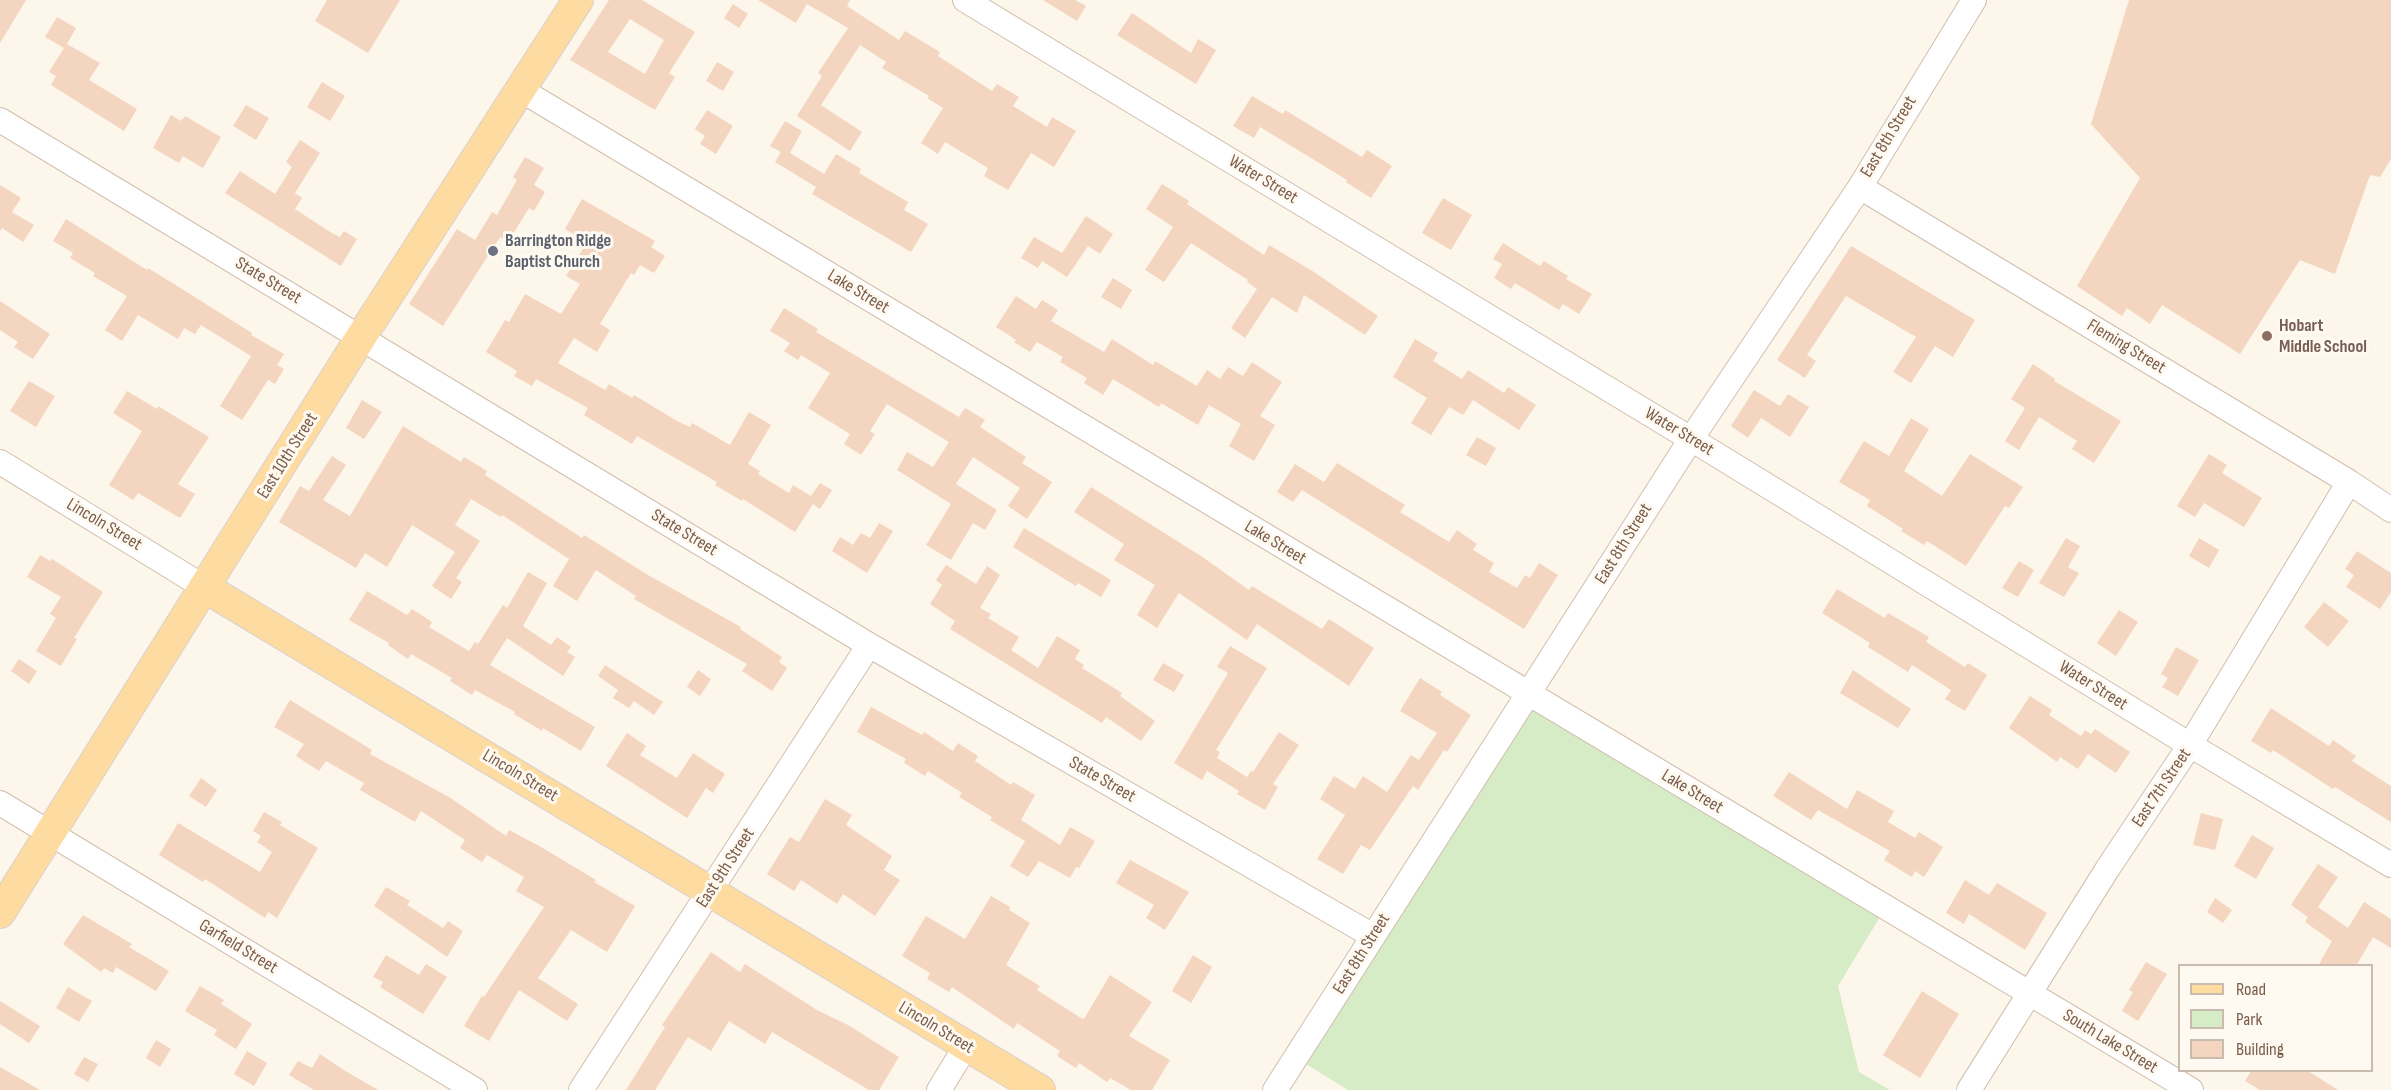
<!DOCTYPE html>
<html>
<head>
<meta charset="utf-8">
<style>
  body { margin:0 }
  #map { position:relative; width:2391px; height:1090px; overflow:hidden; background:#fdf6ea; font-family:"Sofia Sans Condensed",sans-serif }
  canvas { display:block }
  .legend { position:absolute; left:2178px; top:964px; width:195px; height:108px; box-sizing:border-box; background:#fffaf1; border:2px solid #cabbaf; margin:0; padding:8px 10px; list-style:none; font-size:18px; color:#7a5c4b }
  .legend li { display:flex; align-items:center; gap:12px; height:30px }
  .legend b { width:30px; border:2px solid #cabbaf }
</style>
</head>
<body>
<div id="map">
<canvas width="2391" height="1090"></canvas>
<ul class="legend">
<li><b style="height:8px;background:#fddba1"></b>Road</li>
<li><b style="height:16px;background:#d6ecc7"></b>Park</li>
<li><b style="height:16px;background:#f4d5c0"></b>Building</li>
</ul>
</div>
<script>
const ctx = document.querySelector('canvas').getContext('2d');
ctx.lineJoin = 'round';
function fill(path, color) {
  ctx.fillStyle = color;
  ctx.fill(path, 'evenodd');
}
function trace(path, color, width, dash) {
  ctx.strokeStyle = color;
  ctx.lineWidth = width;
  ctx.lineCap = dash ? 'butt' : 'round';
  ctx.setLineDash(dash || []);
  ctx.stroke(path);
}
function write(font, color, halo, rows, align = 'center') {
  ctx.font = font + ' "Sofia Sans Condensed",sans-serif';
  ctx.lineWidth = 6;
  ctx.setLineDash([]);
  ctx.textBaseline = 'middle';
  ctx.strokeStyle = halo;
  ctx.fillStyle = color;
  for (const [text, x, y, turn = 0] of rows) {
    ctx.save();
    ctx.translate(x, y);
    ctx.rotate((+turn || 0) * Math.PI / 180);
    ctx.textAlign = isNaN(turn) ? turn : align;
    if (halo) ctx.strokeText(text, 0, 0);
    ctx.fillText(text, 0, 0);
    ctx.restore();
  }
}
const green = new Path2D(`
  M1528 702 1883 912 1838 986 1859 1072 1890 1090H1348L1301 1061Z`);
const building = new Path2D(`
  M0 0H26L0 43Z
  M327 0H400L368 53 315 21Z
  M609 0H642L695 32 669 73 675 77 655 110 570 60ZM630 19 664 40 645 74 608 52Z
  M758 0H850L847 6 899 40 905 31 940 52 938 56 992 91 997 84 1019 97 1013 106 1047 127 1052 117 1076 131 1054 167 1031 153 1008 190 984 176 988 168 945 142 938 154 921 143 943 108 927 98 929 96 882 68 886 62 860 45 821 105 862 132 850 151 797 116 822 76 818 73 848 28 807 4 796 23Z
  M1043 0H1075L1086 6 1077 21Z
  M2129 0H2391V159L2380 177 2370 175 2335 274 2300 260 2240 354 2162 305 2150 324 2127 308 2122 316 2077 286 2140 178 2091 124Z
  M733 4 748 14 739 28 724 18Z
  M1132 13 1191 53 1198 39 1216 50 1196 84 1117 35Z
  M57 17 76 28 67 44 100 63 89 80 137 109 124 131 51 85 56 76 49 72 64 48 45 37Z
  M717 62 734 72 723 91 706 81Z
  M322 82 345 96 330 121 307 107Z
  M1252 96 1283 114 1285 110 1362 157 1367 150 1392 166 1371 198 1346 182 1347 180 1260 127 1254 138 1233 126Z
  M246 105 269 118 256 140 233 126Z
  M707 110 733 126 716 154 700 144 705 136 695 129Z
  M171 115 181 121 185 116 221 137 203 168 183 156 179 163 153 148Z
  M785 121 802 131 790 153 824 174 836 154 861 169 859 173 908 202 904 210 928 224 911 252 812 194 816 187 775 162 781 152 770 146Z
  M300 140 320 153 295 193 302 198 295 209 330 232 340 237 344 231 357 239 341 266 225 193 240 171 275 194 292 167 286 162Z
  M525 157 544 168 534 185 545 192 534 211 529 208 508 242 500 237 443 326 409 304 457 229 475 240 492 212 497 215 517 180 513 177Z
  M1162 184 1189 201 1187 204 1264 255 1269 245 1314 272 1378 316 1365 335 1304 295 1297 313 1272 297 1245 338 1231 328 1257 289 1247 282 1248 280 1191 243 1164 282 1145 270 1173 227 1146 209Z
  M0 185 21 198 12 212 34 225 23 242 2 228 0 231Z
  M1443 198 1472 215 1451 250 1422 233Z
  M582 199 655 241 651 247 665 256 654 273 640 265 634 275 631 273 600 324 610 330 597 352 574 338 558 363 605 390 609 384 632 398 634 395 677 421 690 427 692 423 730 445 749 412 771 425 748 464 760 471 758 474 789 493 793 485 811 496 820 483 832 490 820 509 813 504 795 532 743 499 742 501 715 485 717 482 637 436 632 444 584 415 588 408 543 383 536 379 532 386 514 376 517 371 486 352 505 320 509 322 525 294 561 314 580 284 566 276 587 242 565 229Z
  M1086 216 1113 234 1100 254 1088 246 1067 277 1042 261 1038 268 1021 258 1034 237 1062 253Z
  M66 219 147 270 148 268 174 284 252 333 251 335 284 354 277 365 284 369 275 384 268 380 242 420 220 406 251 356 201 325 195 334 184 328 178 339 138 315 122 341 105 330 127 296 93 276 95 273 70 258 73 253 53 241Z
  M1503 243 1540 266 1544 261 1568 276 1566 279 1592 294 1579 314 1563 304 1559 310 1515 283 1511 289 1494 278 1502 264 1493 259Z
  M1851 246 1975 320 1953 357 1935 346 1911 383 1893 372 1916 337 1846 296 1807 355 1816 361 1805 378 1777 360Z
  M1113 278 1132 290 1121 309 1101 297Z
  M1016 296 1036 309 1042 300 1058 310 1051 321 1104 352 1112 339 1153 365 1155 361 1197 386 1207 370 1220 379 1228 367 1243 376 1252 362 1282 382 1260 416 1275 425 1254 461 1229 446 1241 424 1209 405 1198 425 1161 403 1159 407 1113 379 1103 395 1084 383 1087 378 1060 362 1063 357 1037 342 1030 352 1014 342 1016 340 996 327Z
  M0 301 50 334 33 359 14 347 18 342 0 330Z
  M784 308 818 329 816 332 959 417 965 408 985 420 980 427 1026 457 1022 463 1052 482 1027 519 1008 506 1020 488 973 457 956 484 997 510 985 530 973 523 951 560 926 545 951 504 897 470 907 452 933 467 949 442 887 404 870 431 875 434 861 455 844 444 850 434 808 408 830 373 801 355 798 360 784 351 790 343 770 331Z
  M1415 339 1438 353 1433 361 1462 379 1468 370 1504 393 1508 387 1536 405 1519 430 1473 400 1463 415 1449 407 1431 435 1411 423 1427 398 1393 377Z
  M2033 364 2055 379 2054 381 2121 421 2094 463 2072 449 2077 441 2039 417 2019 450 2005 441 2025 408 2011 399Z
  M29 381 55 396 36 427 10 411Z
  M1754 390 1780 406 1788 394 1809 407 1790 437 1761 418 1748 438 1731 426Z
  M127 391 157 409 158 406 209 437 178 484 195 494 180 518 138 493 133 500 109 485 142 431 113 413Z
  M362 400 382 412 364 439 346 428Z
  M1911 418 1929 429 1904 471 1942 496 1970 454 2023 487 2009 508 2005 506 1966 566 1927 541 1924 545 1901 531 1903 529 1867 506 1870 500 1839 482 1864 441 1889 456Z
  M403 426 461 462 464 457 487 471 485 475 582 538 584 535 648 575 741 627 740 629 782 657 779 662 787 668 772 691 742 671 747 664 634 599 636 596 596 570 577 601 553 586 569 559 502 515 501 517 471 499 455 525 480 541 456 578 462 582 451 599 432 586 455 552 412 525 387 567 365 553 356 568 279 522 300 486 309 491 332 456 346 465 323 500 350 516Z
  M1477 437 1496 448 1486 466 1466 455Z
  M2209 454 2227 465 2222 473 2262 498 2244 527 2204 503 2195 517 2177 506Z
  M1337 463 1405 505 1400 512 1449 542 1457 530 1477 544 1473 550 1494 563 1489 572 1517 588 1525 575 1530 578 1539 563 1558 575 1524 629 1302 490 1293 502 1277 492 1295 464 1324 482Z
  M1091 487 1201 556 1249 590 1252 586 1322 629 1329 619 1374 648 1349 686 1257 624 1247 640 1179 593 1157 628 1137 615 1155 585 1114 560 1124 544 1074 512Z
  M879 523 893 531 867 573 832 551 840 537 853 545 861 533 870 538Z
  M1024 528 1111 580 1101 597 1078 583 1076 586 1013 547Z
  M2066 538 2080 546 2068 567 2079 573 2064 597 2039 583Z
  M2199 538 2219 550 2209 568 2189 556Z
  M2357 551 2391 573V592L2380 609 2346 587 2354 575 2345 569Z
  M40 555 50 561 52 559 103 592 74 638 77 639 61 666 36 651 56 618 50 614 61 597 27 577Z
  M2019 561 2034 570 2018 597 2002 588Z
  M946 565 976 584 987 566 1000 575 980 608 991 614 988 618 1019 637 1011 650 1038 668 1057 636 1080 650 1075 659 1084 665 1082 668 1122 693 1120 696 1155 721 1141 741 1106 717 1102 723 950 629 955 621 930 604 942 585 936 580Z
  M528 572 547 583 523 626 551 645 557 637 571 647 567 652 575 657 563 676 507 638 490 665 595 727 581 751 543 728 542 731 514 714 515 712 475 690 472 695 450 681 452 678 411 654 408 659 388 645 389 643 349 620 367 591 407 615 412 609 432 622 429 627 469 651 475 642 478 644 503 605 507 608Z
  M1837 589 1885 618 1888 613 1929 637 1926 642 1965 667 1968 663 1987 675 1965 711 1945 699 1951 690 1912 665 1908 672 1868 647 1870 643 1822 613Z
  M2324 602 2349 621 2328 647 2304 627Z
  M2119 610 2138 622 2116 656 2097 643Z
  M1230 646 1267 668 1216 750 1220 752 1217 758 1247 777 1251 771 1253 772 1279 732 1299 745 1273 784 1278 787 1265 810 1237 794 1239 791 1207 771 1202 780 1174 763 1228 673 1217 667Z
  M2176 647 2199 660 2178 696 2162 687 2168 678 2161 674Z
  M19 659 37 671 29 684 11 671Z
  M1163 663 1184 675 1174 692 1153 680Z
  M605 665 663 702 654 715 634 701 629 708 613 698 618 690 598 676Z
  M698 670 711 679 700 696 687 687Z
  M1853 670 1911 709 1898 728 1840 693Z
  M1420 678 1442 692 1440 695 1471 715 1447 752 1444 750 1418 790 1413 786 1370 850 1361 845 1343 874 1317 859 1345 815 1320 799 1334 776 1355 789 1363 776 1387 792 1411 755 1419 760 1437 733 1400 711Z
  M2030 696 2052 710 2049 715 2081 736 2085 730 2091 734 2095 729 2130 752 2116 773 2088 754 2078 769 2060 757 2057 762 2009 728Z
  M290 700 372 750 370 754 449 797 506 836 509 830 541 847 596 880 594 882 635 906 607 952 571 930 538 978 578 1004 567 1021 519 990 489 1041 464 1026 482 996 484 997 544 907 516 891 524 877 487 855 482 862 460 848 465 840 421 811 415 822 360 790 364 783 326 761 319 771 296 756 304 744 274 727Z
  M871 707 922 735 924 732 953 751 958 743 978 756 975 761 1011 785 1013 782 1035 795 1021 820 1060 845 1070 827 1095 841 1079 868 1076 867 1070 878 1039 861 1028 877 1010 866 1025 841 990 820 992 817 959 797 962 793 928 771 925 776 904 763 906 759 857 732Z
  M2271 708 2329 746 2333 740 2356 756 2352 761 2391 786V822L2335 787 2333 789 2273 750 2271 753 2251 741Z
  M627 733 646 746 640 755 677 778 693 753 725 774 713 793 706 788 687 818 606 766Z
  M1789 772 1847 809 1857 790 1894 811 1888 822 1915 838 1919 832 1943 847 1924 877 1915 871 1912 877 1884 860 1890 851 1818 810 1811 820 1773 796Z
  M201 778 217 790 206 807 189 796Z
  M825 799 852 815 846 825 892 856 884 870 900 880 875 916 843 894 837 904 801 880 794 891 767 874 790 837 799 842Z
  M264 812 282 822 280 825 318 848 277 918 268 912 265 918 205 879 203 882 159 855 178 823 260 872 272 852 257 842 261 836 253 831Z
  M2201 813 2223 819 2215 850 2193 845Z
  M2252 835 2274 848 2256 879 2234 866Z
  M1130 860 1189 892 1165 930 1146 918 1154 905 1116 883Z
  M2318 864 2338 877 2318 907 2348 928 2364 902 2391 919V948L2373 937 2356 966H2318L2332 941 2305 922 2308 917 2291 905Z
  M1965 880 1989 895 1997 883 2047 913 2025 950 1969 914 1964 924 1946 913Z
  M386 887 410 901 407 905 443 928 448 921 463 931 447 957 374 906Z
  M991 896 1010 907 1009 910 1030 923 1006 965 1040 986 1037 990 1081 1018 1084 1019 1110 975 1152 1002 1129 1036 1170 1060 1152 1090H1131L1110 1078 1107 1082 1079 1063 1076 1068 1057 1056 1060 1051 1017 1023 1014 1029 952 987 949 992 927 979 930 973 902 956 926 916 965 939Z
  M2215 898 2232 910 2223 923 2207 912Z
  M83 915 132 944 129 947 169 971 156 991 116 967 113 973 104 968 101 972 63 944Z
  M711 952 740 972 745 964 817 1010 848 1025 899 1057 879 1090H869L772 1032 765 1044 729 1021 711 1051 688 1037 655 1090H626L665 1027 662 1025Z
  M386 955 419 975 426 964 447 977 423 1014 380 987 383 982 373 977Z
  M1193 955 1212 967 1191 1003 1172 991Z
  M2146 962 2167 974 2138 1021 2122 1011 2133 992 2129 990Z
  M200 986 224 1000 221 1004 252 1024 236 1049 214 1035 217 1030 185 1011Z
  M68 987 92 1001 79 1022 56 1008Z
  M1922 991 1959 1014 1920 1078 1883 1055Z
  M0 1001 40 1026 29 1043 0 1024Z
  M156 1040 171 1049 160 1067 146 1058Z
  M247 1051 267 1063 254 1086 234 1074Z
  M320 1054 342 1069 378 1090H314L289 1075 298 1061 312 1068Z
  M84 1057 98 1064 88 1082 74 1074Z
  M0 1067 40 1090H0Z
  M2251 1071H2308L2338 1090H2260L2245 1081Z`);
const minor = new Path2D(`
  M965 0 1691 439 2190 745 2391 865
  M521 90 2191 1090
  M0 120 869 645 1373 936
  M1860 187 2349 482 2391 510
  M0 462 204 587
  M0 803 475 1090
  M581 1090 869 645
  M939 1090 966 1046
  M1275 1090 1691 439 1860 187 1974 0
  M1969 1090 2108 868 2190 745 2349 482`);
const major = new Path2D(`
  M204 587 1040 1090
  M0 913 361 337 578 0`);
const markers = [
  [493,251,6,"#6b7280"],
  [2267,336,6,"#8d6e63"]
];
const streetNames = [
  ["East 8th Street",1889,137,-59],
  ["Water Street",1263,180,31],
  ["State Street",268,281,31],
  ["Lake Street",858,292,31],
  ["Fleming Street",2126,347,31],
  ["Water Street",1679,432,31],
  ["East 10th Street",288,456,-58],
  ["Lincoln Street",104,525,31],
  ["State Street",684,533,31],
  ["Lake Street",1275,543,31],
  ["East 8th Street",1624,544,-58],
  ["Water Street",2093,686,32],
  ["Lincoln Street",520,776,31],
  ["State Street",1102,780,30],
  ["East 7th Street",2162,788,-56],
  ["Lake Street",1692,792,31],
  ["East 9th Street",726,868,-57],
  ["Garfield Street",238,947,31],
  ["East 8th Street",1362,954,-58],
  ["Lincoln Street",936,1028,31],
  ["South Lake Street",2110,1042,31]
];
const worshipNames = [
  ["Barrington Ridge",505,241],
  ["Baptist Church",505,262]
];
const educationNames = [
  ["Hobart",2279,326],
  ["Middle School",2279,347]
];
fill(green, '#d6ecc7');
fill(building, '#f4d5c0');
trace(minor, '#d1beae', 26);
trace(major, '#dad1cd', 32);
trace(minor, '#fff', 24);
trace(major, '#fddba1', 30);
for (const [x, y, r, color] of markers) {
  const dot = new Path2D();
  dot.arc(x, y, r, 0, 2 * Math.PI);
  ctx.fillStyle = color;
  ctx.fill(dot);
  trace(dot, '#fffaf1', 2);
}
write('18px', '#7a5c4b', '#fffaf1', streetNames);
write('bold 18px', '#5b616d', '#fffaf1', worshipNames, 'left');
write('bold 18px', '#785e54', '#fffaf1', educationNames, 'left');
</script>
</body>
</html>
